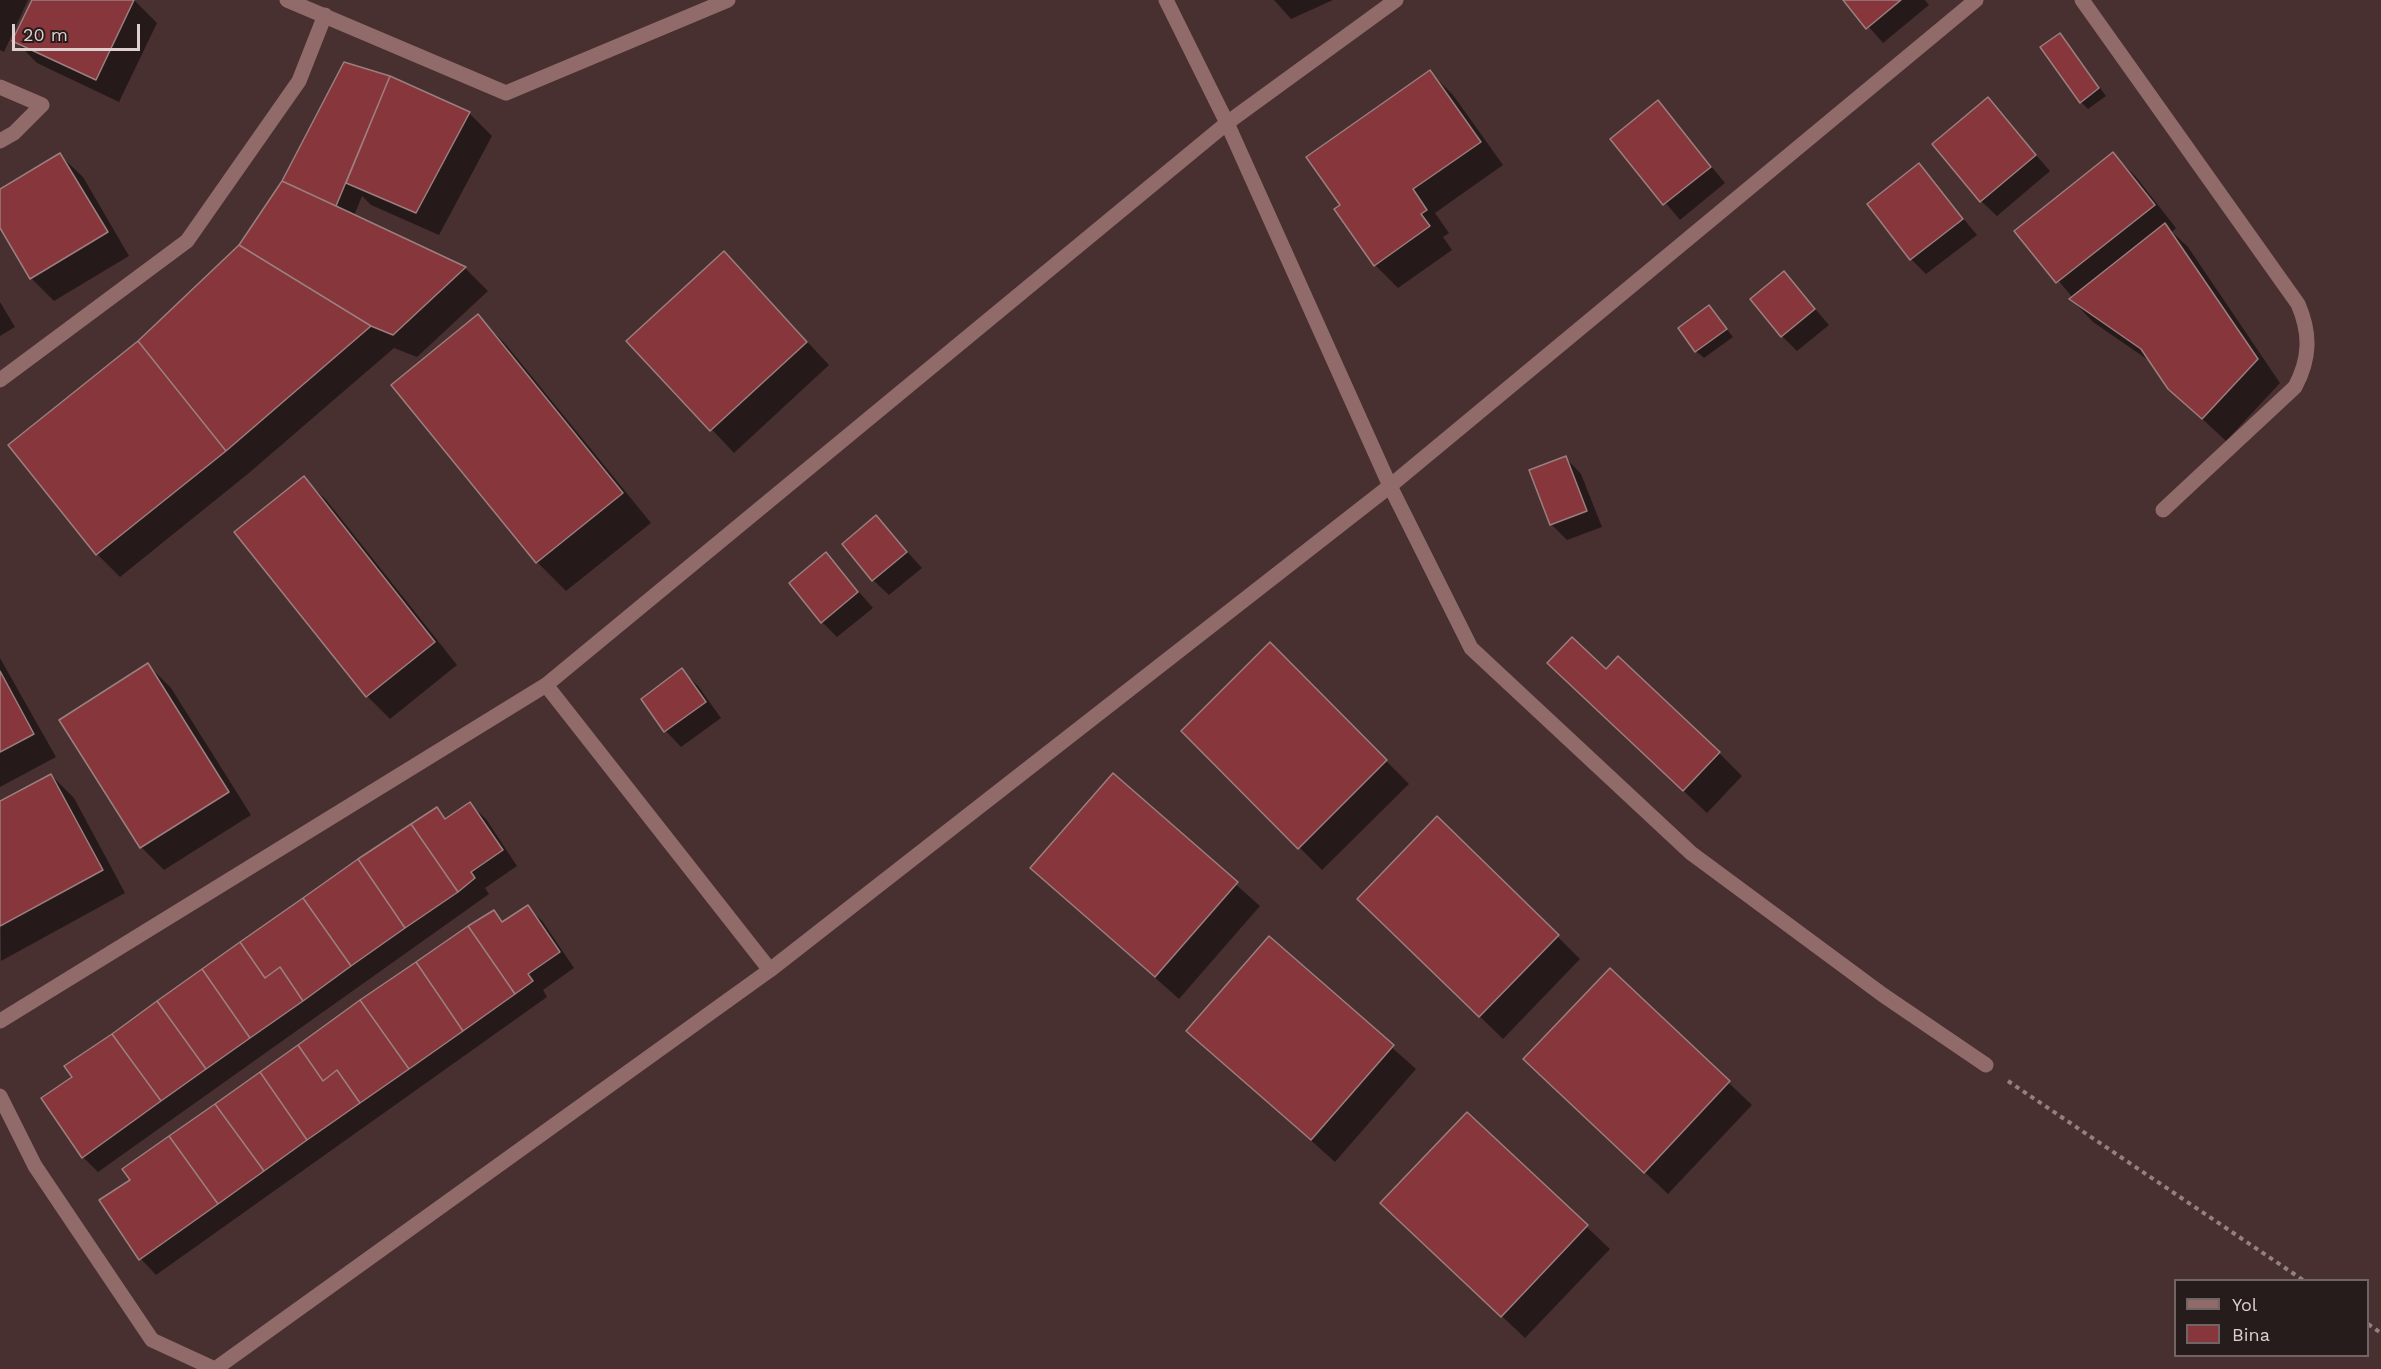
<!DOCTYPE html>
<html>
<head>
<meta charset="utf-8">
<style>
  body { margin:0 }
  #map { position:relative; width:2381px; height:1369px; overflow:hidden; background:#483030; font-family:"Work Sans",sans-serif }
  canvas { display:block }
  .legend { position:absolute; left:2174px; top:1279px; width:195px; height:78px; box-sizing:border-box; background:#271c1c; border:2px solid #716464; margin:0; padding:8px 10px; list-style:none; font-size:18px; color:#dfcfcf }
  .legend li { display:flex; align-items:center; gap:12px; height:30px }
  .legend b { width:30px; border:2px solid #716464 }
  .scale { position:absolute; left:12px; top:24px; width:128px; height:27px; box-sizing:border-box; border:3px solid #dfcfcf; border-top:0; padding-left:8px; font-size:18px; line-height:21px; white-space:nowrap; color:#dfcfcf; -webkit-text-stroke:4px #271c1c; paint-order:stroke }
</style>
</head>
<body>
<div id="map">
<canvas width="2381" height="1369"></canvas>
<ul class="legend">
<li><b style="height:8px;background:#916a6a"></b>Yol</li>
<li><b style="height:16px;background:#87363b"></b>Bina</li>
</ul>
<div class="scale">20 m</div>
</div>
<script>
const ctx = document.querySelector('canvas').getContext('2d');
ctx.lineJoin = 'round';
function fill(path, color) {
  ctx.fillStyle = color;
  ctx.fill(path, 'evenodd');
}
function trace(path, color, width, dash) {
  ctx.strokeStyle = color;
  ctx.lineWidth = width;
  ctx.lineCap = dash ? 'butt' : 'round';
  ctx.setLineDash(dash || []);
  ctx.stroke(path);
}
const shadow = new Path2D(`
  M0 0H28L4 52 0 50Z
  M33 0H134L157 23 119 102 37 63 14 40Z
  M1274 0H1333L1291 19Z
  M1845 0H1925L1929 5 1883 43Z
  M2060 35 2106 96 2088 109 2081 102Z
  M1430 72 1453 95 1503 165 1435 213 1449 233 1443 237 1452 250 1398 288 1375 265 1342 206Z
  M390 77 469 113 492 136 439 235 371 205 362 196 354 216 465 268 488 291 417 357 394 348 249 473 120 577 97 554 10 445 139 342 241 246Z
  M1987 99 2050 171 1997 216 1981 201Z
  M1658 102 1725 183 1680 220 1612 139Z
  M2113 154 2136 177 2176 228 2172 232 2188 247 2280 383 2226 441 2169 388 2151 362 2093 322 2071 299 2073 298 2017 231Z
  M60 155 83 177 129 256 54 301 31 278 0 225V190Z
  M1919 165 1977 235 1926 274 1911 259Z
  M1784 273 1829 325 1797 351 1782 336Z
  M746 276 829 365 734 453 629 341Z
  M0 302 15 327 0 336Z
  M1709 307 1733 337 1704 358 1696 351Z
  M478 316 507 346 651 523 566 591 537 562Z
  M1566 458 1581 474 1602 527 1567 540 1552 525 1531 471Z
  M304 478 327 501 457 665 390 719 367 696Z
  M876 517 922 568 889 595 873 580Z
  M826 554 873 608 837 637 822 622Z
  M1270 644 1409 784 1322 870 1183 731Z
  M0 658 56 757 0 787Z
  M148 665 171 688 251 815 164 870 141 847Z
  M682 670 698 686 721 718 681 747 666 731 643 699Z
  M1606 671 1719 753 1742 776 1707 813 1572 686Z
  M51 775 74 798 125 893 1 961 0 803Z
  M1113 775 1260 906 1179 999 1032 868Z
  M470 804 486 819 517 866 485 888 489 894 98 1172 83 1157 437 809 447 819Z
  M528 907 543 922 574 968 543 990 547 997 156 1275 141 1259 101 1201 494 912 504 922Z
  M1382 921 1557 936 1580 959 1503 1039Z
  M1269 938 1416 1069 1335 1162 1188 1030Z
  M1610 970 1752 1105 1668 1194 1548 1082Z
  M1467 1114 1610 1249 1525 1338 1405 1225Z`);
const building = new Path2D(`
  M32 0H134L96 80 12 41Z
  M1843 0H1901L1866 29Z
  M2060 33 2099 88 2080 103 2040 47Z
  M344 62 390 76 336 206 282 181Z
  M1430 70 1481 142 1413 189 1427 210 1421 214 1430 226 1374 266 1334 209 1340 205 1306 157Z
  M390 76 470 112 416 213 346 183Z
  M1988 97 2036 155 1980 202 1932 144Z
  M1658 100 1711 167 1663 205 1610 139Z
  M2113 152 2155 205 2056 283 2014 231Z
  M60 153 108 232 30 279 0 228V189Z
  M1919 163 1963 219 1910 260 1867 204Z
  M282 181 336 206 466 267 393 335 371 326 239 245Z
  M2165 223 2258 359 2202 419 2168 389 2141 349 2069 299Z
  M239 245 371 326 226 451 138 341Z
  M724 251 807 342 710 431 626 341Z
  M1784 271 1815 309 1781 337 1750 299Z
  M1709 305 1727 329 1695 352 1678 328Z
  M478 314 623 493 536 563 391 385Z
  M138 341 226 451 96 555 8 445Z
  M1566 456 1587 511 1550 525 1529 470Z
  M304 476 435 642 366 697 234 532Z
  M876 515 907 552 872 581 842 544Z
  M826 552 858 592 821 623 789 583Z
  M1572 637 1606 669 1618 656 1720 752 1683 791 1547 663Z
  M1270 642 1387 760 1298 849 1181 731Z
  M148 663 229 792 140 848 59 720Z
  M682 668 706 702 664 732 641 699Z
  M0 671 34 734 0 752Z
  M1113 773 1238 882 1155 977 1030 868Z
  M51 774 103 870 0 926V801Z
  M470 802 503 850 471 872 475 878 458 892 411 824 437 807 445 819Z
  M1437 816 1559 935 1479 1017 1357 899Z
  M411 824 458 892 405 928 358 859Z
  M358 859 405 928 351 966 303 898Z
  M303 898 351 966 303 1001 280 967 265 978 240 942Z
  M528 905 560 952 528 974 533 981 515 994 468 926 494 910 502 922Z
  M468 926 515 994 463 1031 416 962Z
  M1269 936 1394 1045 1311 1140 1186 1031Z
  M240 942 265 978 280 967 303 1001 250 1038 202 969Z
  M416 962 463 1031 409 1069 360 1000Z
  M1610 968 1730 1081 1644 1173 1523 1059Z
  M202 969 250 1038 206 1069 157 1001Z
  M360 1000 409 1069 360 1103 337 1070 323 1081 298 1045Z
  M157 1001 206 1069 161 1101 112 1034Z
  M112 1034 161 1101 82 1158 41 1098 72 1077 64 1066Z
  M298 1045 323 1081 337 1070 360 1103 307 1140 260 1072Z
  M260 1072 307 1140 264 1171 215 1104Z
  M215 1104 264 1171 218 1204 169 1136Z
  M1467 1112 1588 1225 1501 1317 1380 1203Z
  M169 1136 218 1204 139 1260 99 1200 130 1180 122 1169Z`);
const path = new Path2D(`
  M2008 1081 2303 1280
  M2368 1324 2381 1333`);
const minor = new Path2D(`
  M287 0 506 93 728 0
  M1166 0 1227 123 1390 486 1471 648 1691 853 1883 995 1986 1065
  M2082 0 2298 304C2311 334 2310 359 2295 387L2163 510
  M0 87 42 105 14 133 0 141
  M0 380 187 241 299 81 325 15
  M546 685 770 970
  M0 1021 546 685 1227 123 1396 0
  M0 1096 35 1166 152 1340 215 1369 770 970 1390 486 1976 0`);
fill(shadow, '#0007');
fill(building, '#87363b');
trace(building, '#9b7f7f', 1.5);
trace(path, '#948080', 4, [4.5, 4.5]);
trace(minor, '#916a6a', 15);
</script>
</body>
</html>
